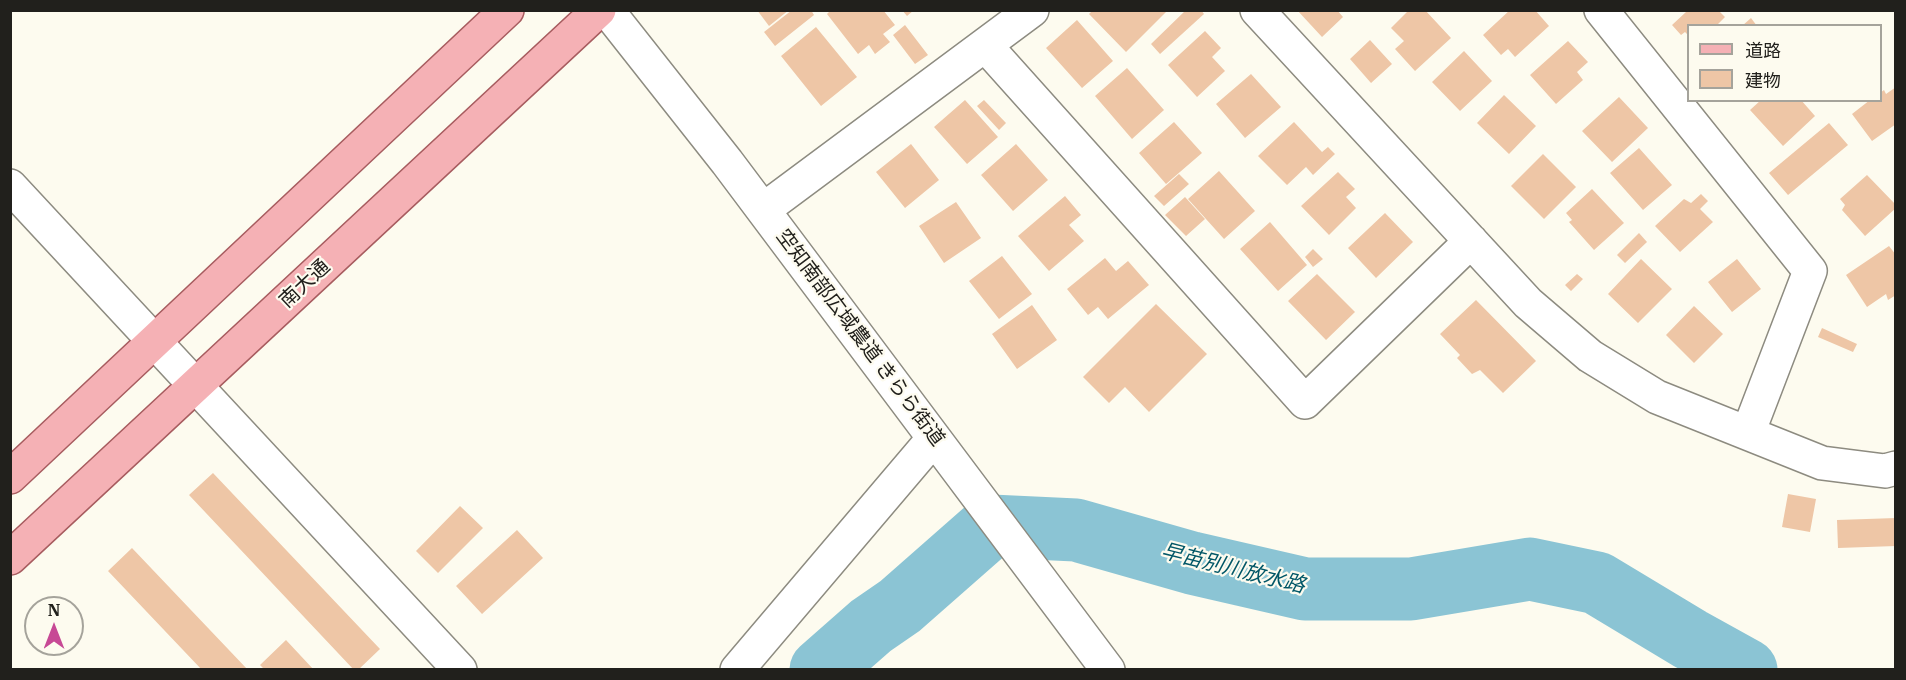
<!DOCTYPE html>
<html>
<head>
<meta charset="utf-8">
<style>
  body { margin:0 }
  #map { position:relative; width:1906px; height:680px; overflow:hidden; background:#fdfbef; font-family:"IBM Plex Serif","Noto Sans JP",serif }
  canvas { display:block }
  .frame { position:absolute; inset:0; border:12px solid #21201c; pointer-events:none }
  .legend { position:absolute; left:1687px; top:24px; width:195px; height:78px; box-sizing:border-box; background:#fdfbef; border:2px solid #a5a39b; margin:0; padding:8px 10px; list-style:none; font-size:18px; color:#21201c }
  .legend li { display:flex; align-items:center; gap:12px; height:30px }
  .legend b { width:30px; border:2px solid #a5a39b }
  .north { position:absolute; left:24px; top:596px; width:60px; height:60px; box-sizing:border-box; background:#fdfbef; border:2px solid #a5a39b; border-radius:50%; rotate:0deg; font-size:16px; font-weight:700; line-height:24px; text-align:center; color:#21201c }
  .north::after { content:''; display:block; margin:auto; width:21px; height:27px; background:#c74995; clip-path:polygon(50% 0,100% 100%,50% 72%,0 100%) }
</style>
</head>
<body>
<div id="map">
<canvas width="1906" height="680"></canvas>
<div class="frame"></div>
<ul class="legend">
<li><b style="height:8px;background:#f5b1b5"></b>道路</li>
<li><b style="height:16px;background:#eec6a6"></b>建物</li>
</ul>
<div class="north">N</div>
</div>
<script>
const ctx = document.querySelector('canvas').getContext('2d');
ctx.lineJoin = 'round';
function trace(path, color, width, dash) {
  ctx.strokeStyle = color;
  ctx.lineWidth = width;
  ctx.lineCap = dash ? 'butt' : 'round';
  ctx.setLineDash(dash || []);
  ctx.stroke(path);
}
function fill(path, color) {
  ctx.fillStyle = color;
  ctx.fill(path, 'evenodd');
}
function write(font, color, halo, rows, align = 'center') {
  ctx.font = font + ' "IBM Plex Serif","Noto Sans JP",serif';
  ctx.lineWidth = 4.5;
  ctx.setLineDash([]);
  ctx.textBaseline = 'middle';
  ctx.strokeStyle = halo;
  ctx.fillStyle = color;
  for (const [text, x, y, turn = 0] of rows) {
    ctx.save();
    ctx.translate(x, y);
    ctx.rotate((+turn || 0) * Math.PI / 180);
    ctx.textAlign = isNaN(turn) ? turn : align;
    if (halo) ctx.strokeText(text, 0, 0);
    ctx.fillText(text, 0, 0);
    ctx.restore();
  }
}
const river = new Path2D(`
  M821 670 871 626 900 606 991 526 1076 530 1192 563 1305 589H1411L1530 569 1597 583 1690 639 1746 670`);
const building = new Path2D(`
  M757 10H789L769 26Z
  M792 10H811L814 15 775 46 764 32Z
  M831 10H883L895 25 883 34 890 42 875 54 869 45 858 54 827 14Z
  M902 10H914L907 16Z
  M1093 10H1168L1126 52 1089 14Z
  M1186 10H1201L1204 14 1160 54 1151 44Z
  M1297 10H1337L1343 17 1322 37Z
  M1409 10H1425L1451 38 1415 71 1395 49 1404 41 1391 28Z
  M1510 10H1535L1549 26 1515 57 1508 49 1501 55 1483 35Z
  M1684 10H1722L1720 12 1725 17 1716 26H1688V35L1685 32 1681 35 1672 25 1686 12Z
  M1751 18 1757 26H1742Z
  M1077 20 1113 61 1082 88 1046 48Z
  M905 25 928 55 915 64 893 35Z
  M816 27 857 77 821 106 781 56Z
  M1205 31 1221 48 1212 57 1225 71 1197 97 1168 65Z
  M1370 40 1392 64 1371 83 1350 59Z
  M1568 41 1588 62 1577 72 1583 80 1556 104 1530 75Z
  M1464 51 1492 81 1460 111 1432 82Z
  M1127 68 1164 110 1132 139 1095 96Z
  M1251 74 1281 107 1245 138 1216 104Z
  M1896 87V124L1872 141 1852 114 1870 100H1880V93L1884 90 1886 94Z
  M1504 95 1536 126 1509 154 1477 123Z
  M1619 97 1648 128 1612 162 1582 131Z
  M965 100 998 137 967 164 934 127Z
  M984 100 1006 123 999 130 977 106Z
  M1761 100H1801L1815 116 1783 146 1750 110Z
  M1174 122 1202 153 1166 184 1139 153Z
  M1294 122 1322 152 1328 147 1335 154 1313 175 1306 167 1287 185 1258 156Z
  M1829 123 1848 145 1788 195 1769 173Z
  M911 144 939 180 905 208 876 172Z
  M1016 144 1048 180 1013 211 981 175Z
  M1639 148 1672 185 1643 210 1610 173Z
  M1543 154 1576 187 1544 219 1511 186Z
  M1219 171 1255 211 1224 239 1188 199Z
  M1338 172 1355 189 1346 197 1356 208 1329 235 1301 206Z
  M1179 174 1189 184 1164 206 1154 196Z
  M1867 175 1896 205V208L1865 236 1842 210 1845 205 1840 199Z
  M1592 189 1624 223 1594 250 1569 222 1572 220 1566 213Z
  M1701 194 1708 201 1700 209 1713 222 1680 252 1655 226 1684 199 1691 203Z
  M1065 196 1081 215 1069 225 1084 241 1049 271 1018 236Z
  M1185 197 1205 219 1186 236 1165 215Z
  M956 202 981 238 944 263 919 226Z
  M1385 213 1413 242 1376 278 1348 248Z
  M1270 222 1307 265 1278 291 1240 249Z
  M1639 233 1647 242 1625 263 1617 255Z
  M1889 246 1896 255V295L1888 300 1886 294 1867 307 1846 275Z
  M1313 249 1323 259 1313 267 1305 257Z
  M1002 256 1032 294 999 319 969 281Z
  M1105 258 1116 271 1128 261 1149 285 1108 319 1098 307 1088 315 1067 289Z
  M1641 259 1672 289 1638 323 1608 294Z
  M1737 259 1761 289 1732 312 1708 282Z
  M1317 274 1355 312 1326 340 1288 301Z
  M1577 274 1583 279 1571 291 1565 285Z
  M1476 300 1536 361 1503 393 1480 370 1472 374 1457 358 1460 355 1440 334Z
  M1156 304 1207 354 1149 412 1125 387 1109 403 1083 377Z
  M1032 305 1057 340 1017 369 992 334Z
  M1694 306 1723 334 1694 363 1666 335Z
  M1822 328 1857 344 1853 352 1818 337Z
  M213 473 380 649 358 670H354L189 495Z
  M1788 494 1816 499 1810 532 1782 527Z
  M460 506 483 528 438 573 416 551Z
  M1896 518V546L1838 548 1837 520Z
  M517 530 543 558 482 614 456 586Z
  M132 548 248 670H202L108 571Z
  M286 640 314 670H265L260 665Z`);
const minor = new Path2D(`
  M607 10 727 162 1108 670
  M1257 10 1528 303 1590 356 1657 397 1822 463 1885 471 1896 468
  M1601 10 1810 271 1748 433
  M985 45 1305 402 1471 241
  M10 186 460 670
  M763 210 1032 10
  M737 670 934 438`);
const major = new Path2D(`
  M10 477 507 10
  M10 558 599 10`);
const streetNames = [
  ["南大通",305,284,-43],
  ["空知南部広域農道 きらら街道",860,338,53]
];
const waterNames = [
  ["早苗別川放水路",1233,569,14]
];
trace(river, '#8bc4d4', 63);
fill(building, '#eec6a6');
trace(minor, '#8d8b80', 36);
trace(major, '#a75c5f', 36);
trace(minor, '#fff', 33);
trace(major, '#f5b1b5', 33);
write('20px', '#21201c', '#fdfbef', streetNames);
write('italic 21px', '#025767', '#fdfbef', waterNames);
</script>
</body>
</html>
